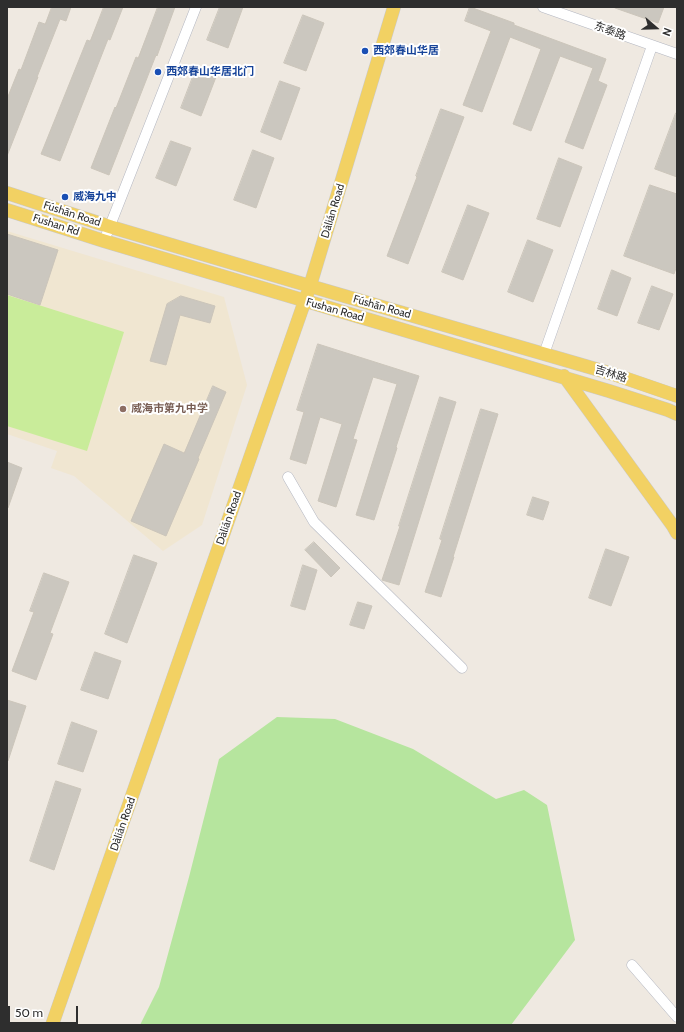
<!DOCTYPE html>
<html>
<head>
<meta charset="utf-8">
<style>
  body { margin:0 }
  #map { position:relative; width:684px; height:1032px; overflow:hidden; background:#efe9e1; font-family:Cabin,sans-serif }
  canvas { display:block }
  .frame { position:absolute; inset:0; border:8px solid #2e2e2e; pointer-events:none }
  .north { position:absolute; left:636px; top:8px; width:40px; height:40px; -webkit-text-stroke:3px #fff; paint-order:stroke; rotate:110deg; font-size:11px; font-weight:700; line-height:16px; text-align:center; color:#2e2e2e }
  .north::after { content:''; display:block; margin:auto; width:14px; height:18px; background:#2e2e2e; clip-path:polygon(50% 0,100% 100%,50% 72%,0 100%) }
  .scale { position:absolute; left:8px; top:1006px; width:70px; height:18px; box-sizing:border-box; border:2px solid #2e2e2e; border-top:0; padding-left:5px; font-size:12px; line-height:14px; white-space:nowrap; color:#2e2e2e; -webkit-text-stroke:3px #fff; paint-order:stroke }
</style>
</head>
<body>
<div id="map">
<canvas width="684" height="1032"></canvas>
<div class="frame"></div>
<div class="north">N</div>
<div class="scale">50 m</div>
</div>
<script>
const ctx = document.querySelector('canvas').getContext('2d');
ctx.lineJoin = 'round';
function fill(path, color) {
  ctx.fillStyle = color;
  ctx.fill(path, 'evenodd');
}
function trace(path, color, width, dash) {
  ctx.strokeStyle = color;
  ctx.lineWidth = width;
  ctx.lineCap = dash ? 'butt' : 'round';
  ctx.setLineDash(dash || []);
  ctx.stroke(path);
}
function write(font, color, halo, rows, align = 'center') {
  ctx.font = font + ' Cabin,"Noto Sans SC",sans-serif';
  ctx.lineWidth = 4;
  ctx.setLineDash([]);
  ctx.textBaseline = 'middle';
  ctx.strokeStyle = halo;
  ctx.fillStyle = color;
  for (const [text, x, y, turn = 0] of rows) {
    ctx.save();
    ctx.translate(x, y);
    ctx.rotate((+turn || 0) * Math.PI / 180);
    ctx.textAlign = isNaN(turn) ? turn : align;
    if (halo) ctx.strokeText(text, 0, 0);
    ctx.fillText(text, 0, 0);
    ctx.restore();
  }
}
const education = new Path2D(`
  M7 231 224 297 247 385 202 525 163 551 74 476 51 468 57 451 7 434Z`);
const green = new Path2D(`
  M277 717 335 719 413 749 496 799 524 790 547 805 575 940 511 1025H140L159 987 189 877 219 759Z`);
const pitch = new Path2D(`
  M7 295 124 332 87 451 7 426Z`);
const building = new Path2D(`
  M52 7H71L66 21 60 19 37 77H38L7 156V99L19 69 21 70 39 22 45 24Z
  M104 7H123L110 40 108 39 60 161 41 154 87 40 90 41Z
  M158 7H175L157 56 156 55 109 175 91 168 115 107 116 108 136 57 138 58Z
  M220 7H243L228 48 207 40Z
  M470 7 514 23V25L606 59 598 81 607 85 583 149 565 142 593 68 560 56 531 131 513 124 541 49 510 37 482 112 463 105 491 31 465 21Z
  M615 7H664L658 23 615 8Z
  M303 15 324 23 306 71 284 63Z
  M196 69 216 77 201 116 181 108Z
  M280 81 300 88 281 140 261 132Z
  M441 109 464 117 408 264 387 256 417 177 416 176Z
  M676 113H677V177L655 169Z
  M171 141 191 148 176 186 156 178Z
  M253 150 274 158 256 208 234 200Z
  M559 158 582 167 560 227 537 219Z
  M650 185 677 194V265L674 274 624 256Z
  M468 205 489 213 463 280 442 272Z
  M7 234 58 250 40 305 7 294Z
  M528 240 553 250 533 302 508 292Z
  M612 270 631 278 617 316 598 309Z
  M652 286 673 294 659 330 638 323Z
  M181 296 215 306 210 323 180 315 166 365 150 361 167 304Z
  M318 344 419 376 396 447 397 448 374 520 356 515 397 384 373 377 353 439 357 440 336 507 318 501 342 424 320 417 306 464 290 459 304 412 297 410Z
  M213 386 226 392 198 458 199 459 166 536 131 521 164 444 184 453Z
  M440 397 456 402 399 585 382 580 400 526H399Z
  M481 409 498 414 453 557H454L441 597 425 592 442 540 440 539Z
  M7 462 22 468 8 508H7Z
  M533 497 549 502 543 520 527 515Z
  M314 542 340 568 331 577 305 550Z
  M606 549 629 557 611 606 589 598Z
  M134 555 157 563 127 643 105 634Z
  M303 565 317 570 305 610 291 606Z
  M44 573 69 582 50 633 53 634 36 680 12 671 34 612 30 611Z
  M358 602 372 606 364 629 350 625Z
  M95 652 121 661 108 699 81 690Z
  M7 700 26 706 8 761 7 760Z
  M72 722 97 731 83 772 58 764Z
  M56 781 81 789 54 870 30 861Z`);
const minor = new Path2D(`
  M543 7 677 54
  M104 241 196 7
  M544 354 652 46
  M288 477 314 522 462 668
  M632 965 677 1017`);
const major = new Path2D(`
  M7 193 111 227 310 286 613 374 677 396
  M7 210 104 241 609 391 668 410 677 414
  M564 376 673 526 677 533
  M52 1025 310 286 394 7`);
const markers = [
  [365,51,4,"#1a4fb4"],
  [158,72,4,"#1a4fb4"],
  [65,197,4,"#1a4fb4"],
  [123,409,4,"#8d6e63"]
];
const streetNames = [
  ["东泰路",610,31,20],
  ["Dàlián Road",333,211,-73],
  ["Fúshān Road",72,214,18],
  ["Fushan Rd",56,225,18],
  ["Fúshān Road",382,307,16],
  ["Fushan Road",335,310,16],
  ["吉林路",611,374,17],
  ["Dàlián Road",229,518,-71],
  ["Dàlián Road",123,824,-71]
];
const transitNames = [
  ["西郊春山华居",373,51],
  ["西郊春山华居北门",166,72],
  ["威海九中",73,197]
];
const educationNames = [
  ["威海市第九中学",131,409]
];
fill(education, '#f0e6d1');
fill(green, '#b6e59e');
fill(pitch, '#c9ec9a');
fill(building, '#cbc7bf');
trace(building, '#cbc5ba', 1);
trace(minor, '#b4b7c1', 11);
trace(major, '#c9c9c9', 14);
trace(minor, '#fff', 10);
trace(major, '#f2d163', 13);
for (const [x, y, r, color] of markers) {
  const dot = new Path2D();
  dot.arc(x, y, r, 0, 2 * Math.PI);
  ctx.fillStyle = color;
  ctx.fill(dot);
  trace(dot, '#fff', 1.5);
}
write('11px', '#2e2e2e', '#fff', streetNames);
write('bold 11px', '#164399', '#fff', transitNames, 'left');
write('bold 11px', '#785e54', '#fff', educationNames, 'left');
</script>
</body>
</html>
